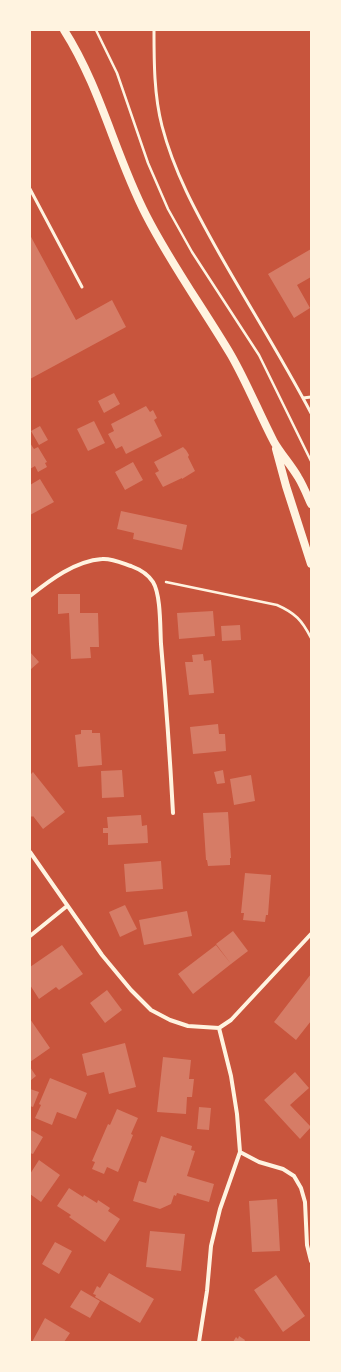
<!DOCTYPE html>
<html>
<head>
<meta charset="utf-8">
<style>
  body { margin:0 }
  #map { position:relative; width:341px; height:1372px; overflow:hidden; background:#c8553d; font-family:"Public Sans",sans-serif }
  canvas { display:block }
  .frame { position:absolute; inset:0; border:31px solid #fff3e0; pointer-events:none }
</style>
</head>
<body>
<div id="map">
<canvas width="341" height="1372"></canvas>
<div class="frame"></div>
</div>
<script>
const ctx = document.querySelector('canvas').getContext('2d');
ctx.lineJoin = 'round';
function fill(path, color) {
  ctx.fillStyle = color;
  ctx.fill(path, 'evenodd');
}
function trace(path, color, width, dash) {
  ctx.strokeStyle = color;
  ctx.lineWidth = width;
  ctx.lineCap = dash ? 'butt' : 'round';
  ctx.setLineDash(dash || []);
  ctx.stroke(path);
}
const building = new Path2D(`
  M30 235 76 320 112 300 126 327 30 379Z
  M311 249V277L297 285 310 308 294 318 268 274Z
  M114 393 120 404 104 413 98 401Z
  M146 406 150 412 153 410 157 418 154 420 162 436 126 454 122 446 116 449 108 434 114 431 111 424Z
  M94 421 105 443 88 451 77 429Z
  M40 426 48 440 39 445 31 431Z
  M30 443 34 449 38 447 47 462 45 463 47 467 38 472 35 466 30 469Z
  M183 447 186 450 189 455 188 457 195 471 182 479V478L163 487 155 473 159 471 154 462Z
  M133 462 143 480 125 490 115 472Z
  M40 479 54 502 30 515V485Z
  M121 511 187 525 182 550 133 539 134 533 117 529Z
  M58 594H80V613H98L99 647H90L91 658 71 659 69 613 58 614Z
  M213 611 215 636 179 639 177 613Z
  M240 625 241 640 222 641 221 626Z
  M30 652 39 662 30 670Z
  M203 654 204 661 211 660 214 693 189 695 185 662H193L192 655Z
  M218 724 219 734H225L226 751 193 754 190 727Z
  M81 730H92V733H100L102 765 78 767 75 735 81 734Z
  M122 770 124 797 102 798 101 771Z
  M223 770 225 783 217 784 214 772Z
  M33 772 65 812 43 829 33 816 32 817 30 815V775Z
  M251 775 255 801 234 805 230 779Z
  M228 812 231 858H230V865L208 866 207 860H206L203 813Z
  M141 815 142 826 147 825 148 843 108 845V833H103V828H108L107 817Z
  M161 861 163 889 126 892 124 864Z
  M245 873 271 875 268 915H266L265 922 243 920 244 913H241Z
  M125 905 137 929 120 937 109 912Z
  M187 911 192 936 144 945 139 920Z
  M233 931 248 951 231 964 216 944Z
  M62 945 83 974 59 990 56 987 39 999 30 985V967Z
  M216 945 231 964 193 994 178 974Z
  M311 974V1021L296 1040 274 1022Z
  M107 990 122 1010 105 1023 90 1003Z
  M30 1019 50 1048 30 1062Z
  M125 1043 136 1087 109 1094 104 1072 87 1076 82 1054Z
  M163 1057 191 1060 189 1079H194L192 1097H187L186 1114 157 1112Z
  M30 1067 36 1076 30 1081Z
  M295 1072 309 1088 290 1105 311 1127 300 1139 264 1100Z
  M50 1078 87 1093 76 1119 57 1112 52 1125 35 1118 41 1105 39 1104Z
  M30 1089 39 1092 33 1107 30 1106Z
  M199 1107 211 1108 209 1130 197 1129Z
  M117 1109 138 1118 131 1134 133 1135 118 1172 107 1167 104 1174 92 1169 95 1162 92 1161 108 1124 110 1125Z
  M31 1130 43 1137 33 1154 30 1153V1133Z
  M161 1136 192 1146 191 1150 195 1151 187 1176 214 1184 209 1202 177 1193 176 1196 174 1195 171 1204 160 1209 133 1201 139 1181 146 1183Z
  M39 1160 60 1175 41 1202 30 1194V1174Z
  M69 1188 83 1197 84 1195 97 1203 98 1200 110 1208 108 1211 120 1219 105 1242 69 1217 71 1215 57 1206Z
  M277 1199 280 1251 252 1252 249 1201Z
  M150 1231 185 1234 181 1271 146 1267Z
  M55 1242 72 1251 59 1274 42 1264Z
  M109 1273 154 1299 140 1323 95 1297 96 1295 93 1294 97 1286 100 1288Z
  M276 1275 305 1316 283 1332 254 1290Z
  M81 1290 100 1301 90 1318 70 1307Z
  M45 1318 70 1333 64 1342H32Z
  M239 1336 245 1340 244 1342H233L236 1337 238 1339Z`);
const path = new Path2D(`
  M96 30 117 73 148 163 168 209 192 252 259 355 311 461
  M166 582 277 605C295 613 302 620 311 638`);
const service = new Path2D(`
  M154 30C154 62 154 95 162 126 174 172 196 212 219 253 249 306 282 358 311 413
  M30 189 82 287
  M303 398 311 397`);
const minor = new Path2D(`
  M30 596C50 580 75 561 102 559 111 558 122 563 131 566 139 569 148 574 153 582 161 595 160 628 161 644 166 701 170 757 173 813
  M30 852 102 955 131 990 151 1010 170 1020 188 1026 219 1028 231 1020 311 934
  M30 936 67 906
  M240 1152 259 1162 283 1169 294 1176 301 1188 305 1202 307 1245 311 1261
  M199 1342 207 1291 211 1246 220 1209 240 1152 237 1114 231 1076 219 1028`);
const secondary = new Path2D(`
  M64 30C101 88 115 155 146 215 171 264 203 308 231 355 247 383 259 413 274 442 281 454 291 465 298 477 303 485 307 495 311 504
  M276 449 286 486 311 564`);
fill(building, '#d67c66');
trace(path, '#fff3e0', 2.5);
trace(service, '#fff3e0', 3);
trace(minor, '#fff3e0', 4);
trace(secondary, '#fff3e0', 8);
</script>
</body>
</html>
